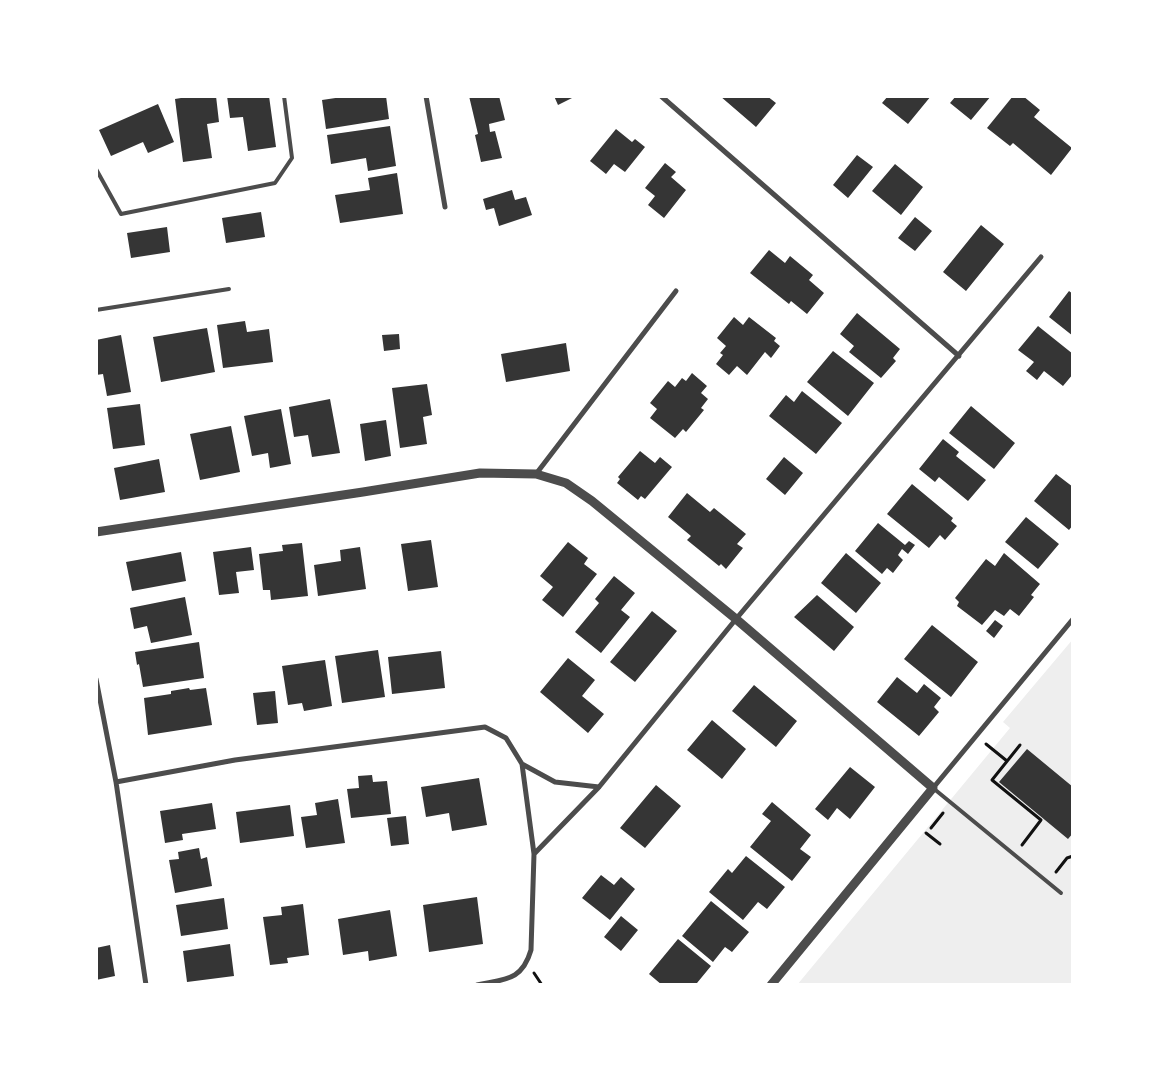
<!DOCTYPE html>
<html>
<head>
<meta charset="utf-8">
<style>
  body { margin:0 }
  #map { position:relative; width:1169px; height:1081px; overflow:hidden; background:#fff; font-family:"Source Sans 3",sans-serif }
  canvas { display:block }
  .frame { position:absolute; inset:0; border:98px solid #fff; pointer-events:none }
</style>
</head>
<body>
<div id="map">
<canvas width="1169" height="1081"></canvas>
<div class="frame"></div>
</div>
<script>
const ctx = document.querySelector('canvas').getContext('2d');
ctx.lineJoin = 'round';
function fill(path, color) {
  ctx.fillStyle = color;
  ctx.fill(path, 'evenodd');
}
function trace(path, color, width, dash) {
  ctx.strokeStyle = color;
  ctx.lineWidth = width;
  ctx.lineCap = dash ? 'butt' : 'round';
  ctx.setLineDash(dash || []);
  ctx.stroke(path);
}
const green = new Path2D(`
  M1073 639V983L1072 985H797L1010 728 1003 722Z`);
const building = new Path2D(`
  M193 96H216L219 122 207 124 212 158 183 162 175 99Z
  M227 96H269L276 147 248 151 243 117 230 118Z
  M349 96H386L389 119 326 129 322 100Z
  M469 96H499L505 120 489 124 490 132 495 131 502 158 481 162 475 135 478 134Z
  M554 96H576L558 105Z
  M720 96H767L776 103 756 127Z
  M888 96H931L908 124 882 103Z
  M956 96H991L971 120 950 103Z
  M1013 96H1023L1040 110 1034 117 1072 148 1051 175 1013 143 1010 146 987 128Z
  M158 104 174 142 148 153 143 142 111 156 99 130Z
  M390 126 396 166 368 171 366 158 331 164 327 135Z
  M616 129 632 142 635 139 645 147 625 172 614 164 606 174 590 161Z
  M857 155 873 167 848 198 833 185Z
  M665 163 676 172 671 177 686 190 664 218 648 205 655 196 645 188Z
  M895 164 923 187 901 215 872 191Z
  M397 173 403 214 340 223 335 195 370 190 368 178Z
  M512 190 515 200 526 197 532 215 499 226 494 208 486 210 483 199Z
  M261 212 265 237 226 243 222 218Z
  M915 217 932 231 915 251 898 238Z
  M981 225 1004 244 966 291 943 272Z
  M167 227 170 252 131 258 127 233Z
  M769 250 785 263 790 256 813 275 809 280 824 293 807 314 791 301 789 304 750 273Z
  M1069 291 1073 294V336L1049 317Z
  M857 313 900 349 893 358 896 361 881 378 849 352 854 346 840 334Z
  M734 317 743 325 749 317 776 338 774 341 780 346 771 358 765 352 747 375 737 366 729 375 716 364 723 355 720 353 726 346 717 338Z
  M245 321 247 332 269 329 273 362 223 368 217 325Z
  M1038 326 1073 354V374L1063 386 1044 371 1037 380 1026 371 1034 362 1018 350Z
  M207 328 215 372 161 382 153 337Z
  M399 334 400 349 384 351 382 335Z
  M121 335 131 392 107 396 103 374 96 375V340Z
  M566 343 570 371 506 382 501 354Z
  M833 351 874 383 848 416 807 382Z
  M692 373 707 386 701 393 708 399 701 408 704 410 686 432 683 429 675 438 650 418 657 409 650 403 668 381 675 387 682 378 686 381Z
  M427 384 432 415 423 417 427 444 400 448 392 388Z
  M802 391 842 423 816 454 769 416 786 395 794 402Z
  M330 399 340 453 312 457 308 435 294 437 289 407Z
  M140 404 145 445 113 449 107 408Z
  M971 406 1015 443 994 469 949 433Z
  M281 409 291 464 270 468 268 453 252 456 244 416Z
  M386 420 391 456 365 461 360 424Z
  M231 426 240 472 200 480 190 434Z
  M943 439 959 452 956 456 986 480 968 501 939 477 935 482 919 469Z
  M640 451 655 463 660 457 672 467 645 499 641 496 638 500 617 483 620 479 618 477Z
  M784 457 803 473 785 495 766 479Z
  M159 459 165 492 120 500 114 468Z
  M1056 474 1073 487V525L1069 530 1034 501Z
  M912 484 953 518 951 521 957 526 945 540 940 535 929 548 887 514Z
  M687 493 710 512 714 508 746 534 737 544 743 548 726 569 721 564 719 566 687 540 691 536 668 517Z
  M1026 517 1059 544 1038 569 1005 542Z
  M878 523 905 545 909 541 915 545 908 554 902 549 898 555 903 560 893 573 887 568 882 574 855 551Z
  M431 540 438 587 408 591 401 544Z
  M568 542 588 558 584 564 597 574 563 617 542 600 553 587 540 576Z
  M302 543 308 596 271 600 270 590H263L259 554 283 551 282 545Z
  M251 547 254 570 236 572 239 593 219 595 213 552Z
  M360 547 366 589 318 596 314 565 341 561 340 550Z
  M181 552 186 581 132 591 126 562Z
  M846 553 881 583 856 613 821 583Z
  M1004 553 1040 584 1031 595 1034 597 1019 616 1010 609 1004 616 995 610 982 625 957 606 959 602 955 598 986 559 995 566Z
  M614 576 635 593 621 610 630 617 601 653 575 632 599 603 595 599Z
  M817 595 854 627 834 651 794 617Z
  M185 597 192 635 151 643 147 626 134 629 130 608Z
  M652 611 677 631 635 682 610 662Z
  M995 620 1003 626 994 638 986 631Z
  M932 625 978 662 951 697 904 659Z
  M199 642 204 678 143 687 139 664 137 665 135 652Z
  M378 650 385 697 342 703 335 656Z
  M441 651 445 688 392 694 388 657Z
  M568 658 595 680 582 696 604 714 588 733 540 692Z
  M325 660 332 706 304 711 302 703 288 705 282 666Z
  M897 677 917 693 924 684 941 698 934 707 939 712 919 736 877 702Z
  M754 685 797 721 776 747 732 711Z
  M189 688 190 690 206 688 212 725 148 735 144 698 171 694V691Z
  M275 691 278 723 257 725 253 693Z
  M712 720 746 749 722 779 687 750Z
  M1027 749 1073 787V833L1068 839 999 782Z
  M850 767 875 787 850 819 837 808 828 820 815 809Z
  M372 775 373 782 387 781 391 814 351 818 347 789 359 788 358 776Z
  M479 778 487 825 452 831 449 813 426 817 421 787Z
  M656 785 681 806 645 848 620 828Z
  M338 799 345 843 306 848 301 817 317 815 315 803Z
  M772 802 811 835 800 849 811 857 792 881 750 847 771 821 762 814Z
  M212 803 216 829 182 834 183 840 165 843 160 811Z
  M290 805 294 836 240 843 236 812Z
  M406 816 409 844 391 846 387 818Z
  M199 848 201 859 207 857 212 886 175 893 169 860 179 859 178 852Z
  M746 856 785 887 767 909 758 902 743 920 709 892 728 869 732 873Z
  M601 875 614 885 621 877 635 889 610 920 582 898Z
  M477 897 483 944 429 952 423 905Z
  M224 898 228 929 181 936 176 905Z
  M711 901 749 932 732 952 725 947 713 962 682 936Z
  M303 904 309 955 287 958 288 963 270 965 263 917 282 915 281 907Z
  M390 910 397 956 369 961 368 951 343 955 338 919Z
  M621 916 638 930 621 951 604 937Z
  M678 939 711 966 697 983 700 985H662L649 974Z
  M230 944 234 976 187 982 183 951Z
  M110 945 115 976 96 980V948Z`);
const path = new Path2D(`
  M986 744 1007 761
  M1020 745 992 780 1041 820 1022 845
  M931 828 943 813
  M926 833 940 844
  M1056 872 1067 858 1073 856
  M534 973 542 985`);
const service = new Path2D(`
  M96 169 121 214 275 183 292 158 284 96
  M96 310 229 289
  M933 788 1061 893`);
const minor = new Path2D(`
  M426 96 445 207
  M661 96 959 356
  M536 474 676 291
  M96 679 116 782 146 985
  M522 764 555 782 599 787
  M116 782 235 760 485 727 506 738 522 764 534 854 531 950C522 981 505 979 477 985
  M933 788 1073 619
  M534 854 599 787 736 619 1041 257`);
const tertiary = new Path2D(`
  M96 532 363 492 480 473 536 474 566 483 592 501 736 619 933 788 771 985`);
fill(green, '#eee');
fill(building, '#353535');
trace(path, '#111', 3);
trace(service, '#4c4c4c', 4);
trace(minor, '#4c4c4c', 5);
trace(tertiary, '#4c4c4c', 9);
</script>
</body>
</html>
